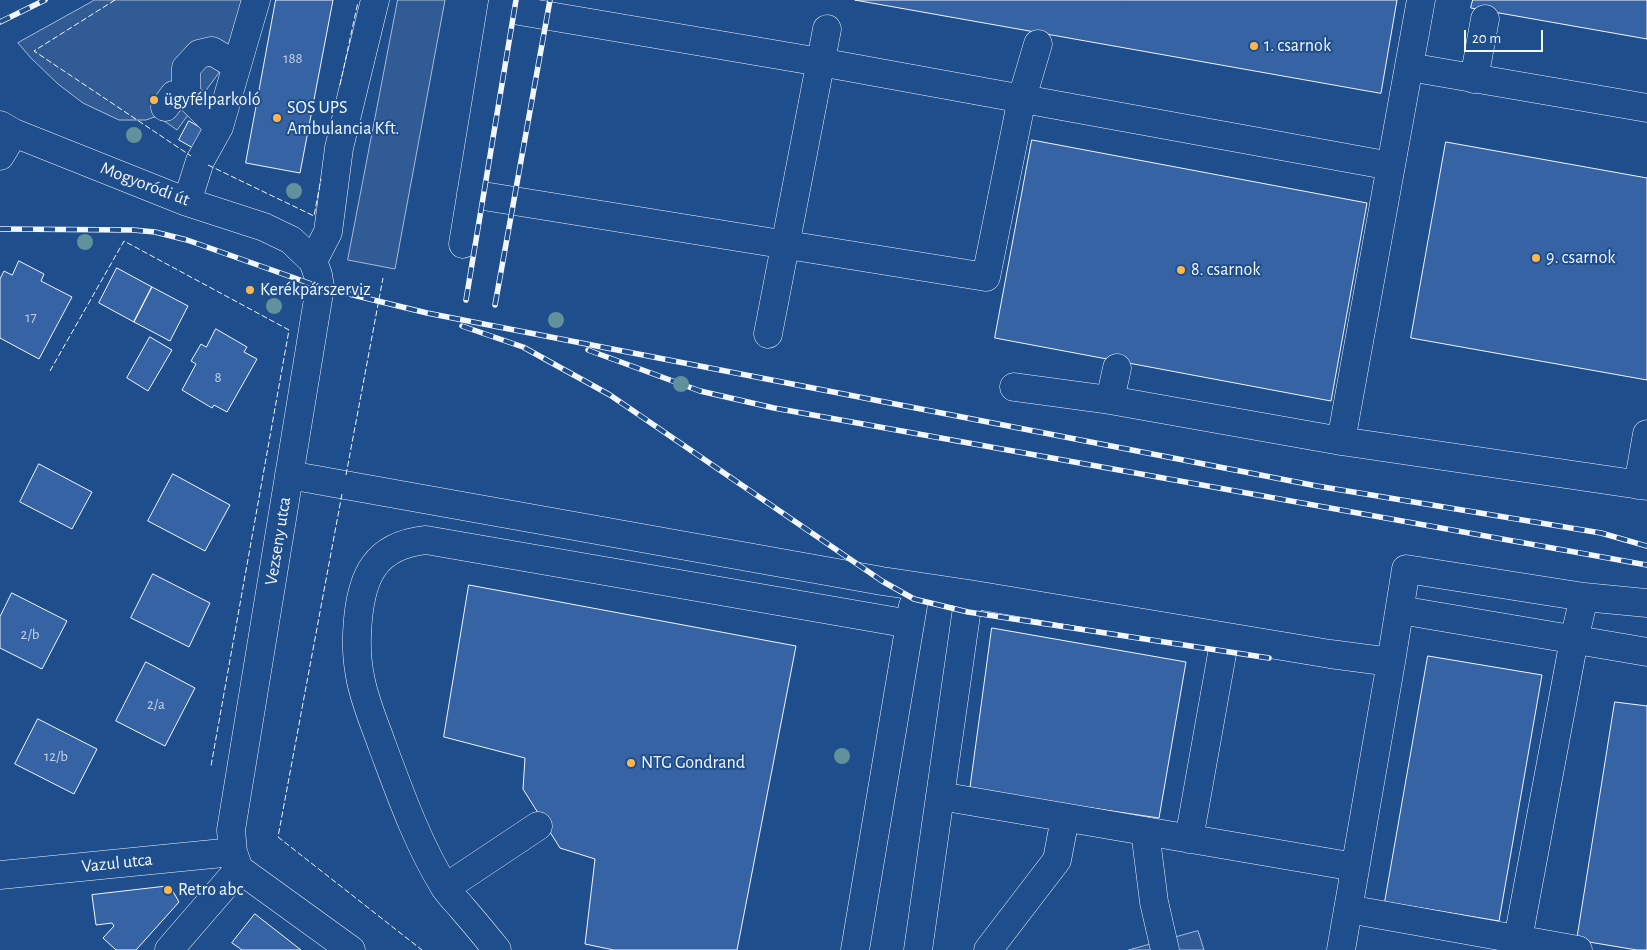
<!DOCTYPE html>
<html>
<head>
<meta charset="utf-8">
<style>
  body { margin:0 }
  #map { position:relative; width:1647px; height:950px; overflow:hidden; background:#1f4e8c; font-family:"Alegreya Sans",sans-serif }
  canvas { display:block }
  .scale { position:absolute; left:1464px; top:30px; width:79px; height:22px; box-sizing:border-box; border:2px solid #f2f6ff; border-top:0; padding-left:6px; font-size:15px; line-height:18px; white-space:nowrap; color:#f2f6ff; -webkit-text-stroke:4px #1f4e8c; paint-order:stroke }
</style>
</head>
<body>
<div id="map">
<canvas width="1647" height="950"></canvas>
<div class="scale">20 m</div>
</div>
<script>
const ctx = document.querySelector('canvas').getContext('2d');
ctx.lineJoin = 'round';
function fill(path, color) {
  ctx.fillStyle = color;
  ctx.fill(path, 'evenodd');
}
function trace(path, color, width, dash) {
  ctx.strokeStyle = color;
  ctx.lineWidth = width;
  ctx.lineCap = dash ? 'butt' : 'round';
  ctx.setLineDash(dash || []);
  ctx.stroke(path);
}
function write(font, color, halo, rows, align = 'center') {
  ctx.font = font + ' "Alegreya Sans",sans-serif';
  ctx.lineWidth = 4;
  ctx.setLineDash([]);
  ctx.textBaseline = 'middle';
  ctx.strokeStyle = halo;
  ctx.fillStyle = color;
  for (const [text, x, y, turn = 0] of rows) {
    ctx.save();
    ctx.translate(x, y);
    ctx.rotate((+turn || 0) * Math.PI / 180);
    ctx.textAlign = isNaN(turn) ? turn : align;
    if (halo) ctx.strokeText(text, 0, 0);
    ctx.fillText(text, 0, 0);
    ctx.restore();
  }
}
const built = new Path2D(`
  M95 0H251L240 44 177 130 157 116 146 120H119L83 103 58 84 31 58 18 43Z
  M398 0H445L395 269 348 260Z
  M1198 931 1204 950H1129Z`);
const building = new Path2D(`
  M276 0H333L300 173 246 163Z
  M855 0H1397L1381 93Z
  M1473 0H1647V39L1471 8Z
  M189 121 203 129 193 148 179 140Z
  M1032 140 1367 203 1331 401 995 338Z
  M1446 142 1647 178V380L1411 338Z
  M19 261 44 274 41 281 72 297 39 359 0 338V279L4 271 12 275Z
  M117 268 152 287 134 322 99 303Z
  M152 287 188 306 170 341 134 322Z
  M216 329 247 347 244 352 257 359 227 412 214 405 212 408 182 390 196 364 191 361 201 344 206 347Z
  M150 337 172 350 148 391 127 378Z
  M39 464 92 492 72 529 20 502Z
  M173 474 230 505 205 551 148 521Z
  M153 574 210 603 189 647 131 618Z
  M469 585 796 646 737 950H614L585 944 595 859 560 848 523 789 525 758 444 737Z
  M12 593 67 621 42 669 0 648V617Z
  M992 628 1186 662 1159 818 970 790Z
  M1428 656 1542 675 1499 921 1385 902Z
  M146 662 195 688 165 746 116 721Z
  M1615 702 1647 706V950H1637L1577 940Z
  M38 719 97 749 74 794 15 764Z
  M170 886 179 902 136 950H116L103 938 114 926 112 923 96 925 92 895Z
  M255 914 301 950H242L232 943Z`);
const minor = new Path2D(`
  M502 8 820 62 1391 166
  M1409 67 1647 108
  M1474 79 1485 19
  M186 94V68L199 54 212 51 237 66
  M165 107 174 95 186 94 219 127
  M0 125 14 133 187 202 264 227 291 240 313 261 318 275 320 287 231 830 233 852 239 869 351 950
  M0 156 14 133
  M471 194 986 277 1022 98 1038 44
  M187 202 200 161 219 127 256 0
  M463 244 503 0
  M313 261 328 232 339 148 375 0
  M768 334 827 29
  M1014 387 1110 400 1341 441 1647 486
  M1110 400 1117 368
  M1341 441 1421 0
  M289 475 882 581 969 594
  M1638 485 1647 434
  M1400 610 1647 652
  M940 796 1355 867
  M1145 831 1154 902 1165 950
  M1189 839 1225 637
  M0 875 233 852
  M445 888 538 826
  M1348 909 1578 950
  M1518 939 1574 640 1584 597
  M169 950 239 869
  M497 950C486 936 475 923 463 909 457 902 449 894 444 886 417 842 400 793 382 745 374 722 364 700 360 676 354 646 356 591 374 566 386 549 407 542 426 540L910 624
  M855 950 913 606
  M918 950 969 594 1330 654 1391 662 1406 569 1584 597 1647 603
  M988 950 1057 860 1065 818
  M1341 950 1391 662`);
const rail = new Path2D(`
  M0 22 45 0
  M0 229 133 230 155 232 187 240 320 287 427 313 1317 486 1601 533 1647 546
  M466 300 516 0
  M495 305 550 0
  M462 326 523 347 610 395 882 581 914 599 968 612 1269 658
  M588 350 700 391 774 408 1647 565`);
const fence = new Path2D(`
  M115 0 34 51 191 156
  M340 85 358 2
  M208 165 314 216 321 179
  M50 371 124 241 289 330 211 766
  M346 475 383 278
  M342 494 278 837 422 950`);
const trees = [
  [134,135],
  [294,191],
  [85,242],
  [274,306],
  [556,320],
  [681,384],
  [842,756]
];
const markers = [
  [1254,46,5,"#ffb74d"],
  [154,100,5,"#ffb74d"],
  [277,118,5,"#ffb74d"],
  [1536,258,5,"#ffb74d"],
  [1181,270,5,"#ffb74d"],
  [250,290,5,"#ffb74d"],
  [631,763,5,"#ffb74d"],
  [168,890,5,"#ffb74d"]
];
const numberNames = [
  ["188",293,58],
  ["17",31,317],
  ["8",218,377],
  ["2/b",30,634],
  ["2/a",156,704],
  ["12/b",56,756]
];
const poiNames = [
  ["1. csarnok",1264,46],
  ["ügyfélparkoló",164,100],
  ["SOS UPS",287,108],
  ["Ambulancia Kft.",287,129],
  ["9. csarnok",1546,258],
  ["8. csarnok",1191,270],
  ["Kerékpárszerviz",260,290],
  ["NTG Gondrand",641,763],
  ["Retro abc",178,890]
];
const streetNames = [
  ["Mogyoródi út",145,184,21],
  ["Vezseny utca",278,541,-81],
  ["Vazul utca",117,863,-6]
];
fill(built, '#305b95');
trace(built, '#a8bbd7', 1);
fill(building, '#3563a3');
trace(building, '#f2f6ff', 1);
trace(minor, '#f2f6ff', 29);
trace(minor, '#1f4e8c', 28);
trace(rail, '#f2f6ff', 5.5);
trace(rail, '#1f4e8c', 4, [11]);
trace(fence, '#f2f6ff', 1, [6, 2.5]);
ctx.fillStyle = '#61919a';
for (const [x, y] of trees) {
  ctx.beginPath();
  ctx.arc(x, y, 8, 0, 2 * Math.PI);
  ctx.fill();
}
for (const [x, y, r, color] of markers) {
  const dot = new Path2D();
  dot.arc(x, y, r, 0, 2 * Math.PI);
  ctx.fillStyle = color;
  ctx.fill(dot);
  trace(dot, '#1f4e8c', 2);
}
write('15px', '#c3d1e8', null, numberNames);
write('18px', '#f2f6ff', '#1f4e8c', poiNames, 'left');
write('18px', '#f2f6ff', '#1f4e8c', streetNames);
</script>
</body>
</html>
